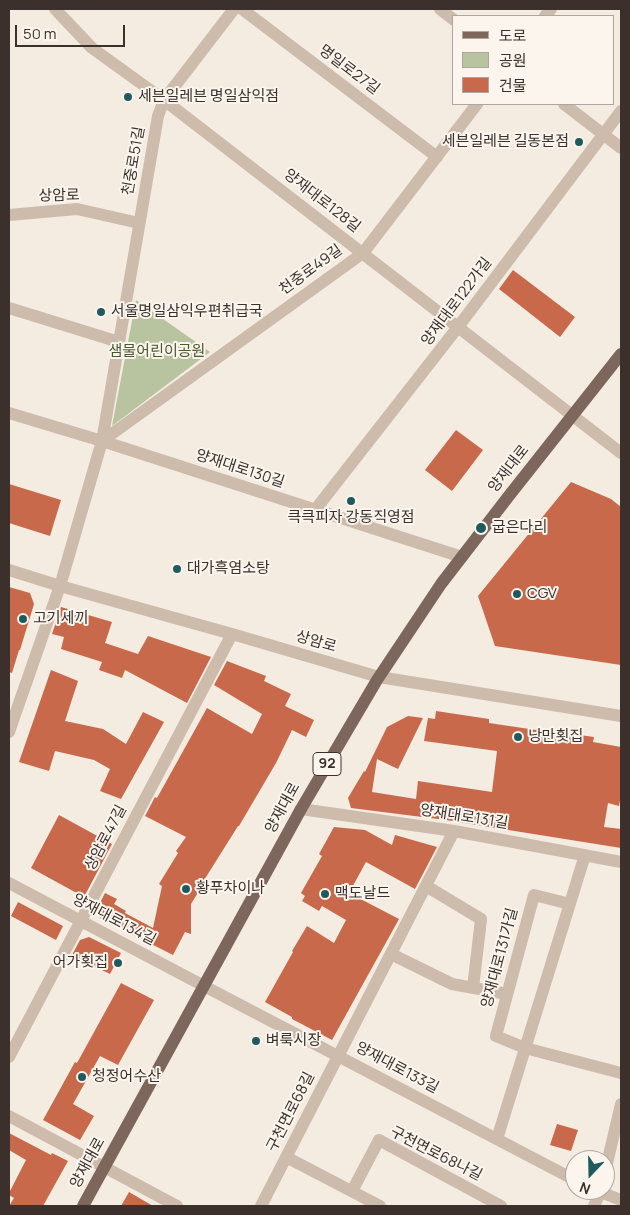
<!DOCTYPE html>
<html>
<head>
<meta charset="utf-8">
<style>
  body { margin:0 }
  #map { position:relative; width:630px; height:1215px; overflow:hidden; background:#f4ebe1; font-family:Manrope,"Noto Sans KR",sans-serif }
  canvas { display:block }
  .frame { position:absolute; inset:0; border:10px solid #3b302b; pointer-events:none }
  .legend { position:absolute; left:452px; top:15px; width:162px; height:90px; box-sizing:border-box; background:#fbf5ee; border:1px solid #aea6a0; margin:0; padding:6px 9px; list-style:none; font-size:15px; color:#3b302b }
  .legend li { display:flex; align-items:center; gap:10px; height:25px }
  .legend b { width:25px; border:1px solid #aea6a0 }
  .north { position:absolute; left:565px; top:1150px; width:50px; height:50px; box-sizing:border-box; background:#fbf5ee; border:1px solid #aea6a0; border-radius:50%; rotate:201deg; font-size:14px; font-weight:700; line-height:20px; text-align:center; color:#3b302b }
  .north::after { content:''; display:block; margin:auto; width:18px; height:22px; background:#1f5a5e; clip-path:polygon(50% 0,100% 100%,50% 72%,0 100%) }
  .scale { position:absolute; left:15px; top:25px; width:110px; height:22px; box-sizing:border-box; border:2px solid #3b302b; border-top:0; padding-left:6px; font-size:15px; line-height:18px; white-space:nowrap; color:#3b302b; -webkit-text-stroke:4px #fbf5ee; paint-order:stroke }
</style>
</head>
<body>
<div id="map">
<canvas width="630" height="1215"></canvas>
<div class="frame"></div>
<ul class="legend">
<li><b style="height:6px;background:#7d675c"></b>도로</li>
<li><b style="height:14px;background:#b8c4a0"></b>공원</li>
<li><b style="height:14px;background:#c8694b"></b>건물</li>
</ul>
<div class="north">N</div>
<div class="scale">50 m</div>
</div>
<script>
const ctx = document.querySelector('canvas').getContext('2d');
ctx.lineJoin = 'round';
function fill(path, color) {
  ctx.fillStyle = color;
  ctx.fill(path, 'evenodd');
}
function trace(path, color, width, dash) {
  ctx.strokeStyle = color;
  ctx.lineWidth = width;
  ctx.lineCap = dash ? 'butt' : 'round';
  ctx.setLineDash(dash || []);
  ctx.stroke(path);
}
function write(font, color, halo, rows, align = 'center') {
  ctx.font = font + ' Manrope,"Noto Sans KR",sans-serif';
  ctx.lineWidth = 4;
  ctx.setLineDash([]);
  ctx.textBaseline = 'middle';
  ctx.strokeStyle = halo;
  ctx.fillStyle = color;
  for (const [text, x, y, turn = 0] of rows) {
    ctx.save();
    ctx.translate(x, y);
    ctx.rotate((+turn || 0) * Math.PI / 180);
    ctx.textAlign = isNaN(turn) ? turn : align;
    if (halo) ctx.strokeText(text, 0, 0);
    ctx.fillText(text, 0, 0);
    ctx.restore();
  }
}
const green = new Path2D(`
  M136 300 210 352 112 426Z`);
const building = new Path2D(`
  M513 270 575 317 560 337 499 289Z
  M456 430 483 450 452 491 425 470Z
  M571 482 611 499 621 507V665L495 646 478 596Z
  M9 484 61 500 50 536 9 523Z
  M9 587 30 593 34 604 20 650H19L12 673 9 672Z
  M61 607 112 622 105 643 138 654 148 636 211 657 187 703 125 670 122 678 99 670 102 662 61 649 64 637 52 634Z
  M227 661 266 676 264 681 291 694 285 706 314 720 306 737 292 730 276 763 239 826H238L201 885 202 886 191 904V934L185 932 173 955 100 918 98 907 105 893 117 899 114 904 126 911 125 913 153 928 162 886 159 884 178 853 176 851 186 837 145 816 155 797 157 798 207 708 252 734 262 714 214 685Z
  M51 670 78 681 65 721 103 729 126 744 143 712 164 722 121 799 100 791 110 769 94 760 55 751 49 771 19 762Z
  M436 711 489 719V723L536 730V729L594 737 593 742 621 747V795L619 806 608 803 604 827 621 829V848L446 820 351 808 348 798 364 771 365 772 387 727 408 716 423 718 398 769 377 759 372 792 416 799 418 781 492 792 497 751 424 741 428 718 435 719Z
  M59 815 112 844 84 897 31 868Z
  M334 827 365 830 392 845 395 835 437 847 415 889 366 862 349 893 399 919 332 1040 292 1019V1017L265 1002 293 952 292 951 307 926 334 943 346 920 322 906 319 911 302 901 305 896 301 893 322 856 319 854Z
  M18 902 63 926 56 940 11 916Z
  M89 937 121 953 110 974 72 955 80 940Z
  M121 983 154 1000 118 1065 100 1056 73 1104 94 1116 80 1140 43 1120 75 1062 77 1063Z
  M557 1124 578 1130 571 1151 550 1145Z
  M9 1133 51 1155 52 1153 68 1161 43 1206H9L14 1198 9 1195V1193L26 1160 9 1150Z
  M129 1192 153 1206H121Z`);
const minor = new Path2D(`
  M55 9 92 48 164 100 621 453
  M242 9 437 157
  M440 9 454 20
  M545 16 551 9
  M564 104 621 148
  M9 215 77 209 139 223
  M9 308 119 342
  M9 413 102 441 462 557
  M102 441 363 253 477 104
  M315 510 458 327 621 111
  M9 570 60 586 232 634 379 677 621 716
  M9 732 60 586 102 441 158 116 164 100 234 9
  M301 809 454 831 621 862
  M9 883 204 986 575 1180
  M426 886 481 919 473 988
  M570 904 534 895 496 1036 525 1048 621 1073
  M391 954 452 984 507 994
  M9 1057 232 634
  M9 1116 177 1206
  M497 1139 585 855
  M286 1157 380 1206
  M605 1172 621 1104
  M595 1190 621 1200
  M352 1191 379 1140 501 1206
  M261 1206 454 831
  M594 1206 601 1190`);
const major = new Path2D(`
  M83 1206 301 809 377 680 441 584 508 497 621 354`);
const markers = [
  [128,97,5,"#1f5a5e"],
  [579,142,5,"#1f5a5e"],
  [101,312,5,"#1f5a5e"],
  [351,501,5,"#1f5a5e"],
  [481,528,6,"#1f5a5e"],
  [177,569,5,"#1f5a5e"],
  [517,594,5,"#1f5a5e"],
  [23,619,5,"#1f5a5e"],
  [518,737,5,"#1f5a5e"],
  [186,889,5,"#1f5a5e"],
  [325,894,5,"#1f5a5e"],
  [118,963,5,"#1f5a5e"],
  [256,1041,5,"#1f5a5e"],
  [82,1077,5,"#1f5a5e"]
];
const shields = [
  [327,764,28]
];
const shieldNames = [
  ["92",327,764]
];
const streetNames = [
  ["명일로27길",349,70,37],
  ["천중로51길",134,161,-80],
  ["상암로",59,196,-1],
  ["양재대로128길",322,201,38],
  ["천중로49길",311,270,-36],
  ["양재대로122가길",457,302,-53],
  ["양재대로130길",240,469,18],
  ["양재대로",509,469,-52],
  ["상암로",316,642,16],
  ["양재대로",283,808,-61],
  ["양재대로131길",464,817,9],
  ["상암로47길",106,838,-62],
  ["양재대로134길",114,920,28],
  ["양재대로131가길",500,958,-75],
  ["양재대로133길",397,1068,28],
  ["구천면로68길",291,1112,-63],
  ["구천면로68나길",436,1154,27],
  ["양재대로",88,1163,-61]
];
const poiNames = [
  ["세븐일레븐 명일삼익점",138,97],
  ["세븐일레븐 길동본점",569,142,"right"],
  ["서울명일삼익우편취급국",111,312],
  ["큭큭피자 강동직영점",351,518,"center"],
  ["굽은다리",492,528],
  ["대가흑염소탕",187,569],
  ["CGV",527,594],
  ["고기세끼",33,619],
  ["낭만횟집",528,737],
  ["황푸차이나",196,889],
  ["맥도날드",335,894],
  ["어가횟집",108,963,"right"],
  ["벼룩시장",266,1041],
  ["청정어수산",92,1077]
];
const parkNames = [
  ["샘물어린이공원",157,352]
];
fill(green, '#b8c4a0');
fill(building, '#c8694b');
trace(minor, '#cdbbac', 12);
trace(major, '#7d675c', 12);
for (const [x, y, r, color] of markers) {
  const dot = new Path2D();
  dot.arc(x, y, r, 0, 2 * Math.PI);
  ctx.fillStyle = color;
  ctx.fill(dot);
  trace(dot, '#fbf5ee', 2);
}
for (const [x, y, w] of shields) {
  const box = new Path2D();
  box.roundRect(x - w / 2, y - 11.5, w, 23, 4);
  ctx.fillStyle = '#fbf5ee';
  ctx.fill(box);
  trace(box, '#3b302b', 1);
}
write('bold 14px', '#3b302b', null, shieldNames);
write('15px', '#3b302b', '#fbf5ee', streetNames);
write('15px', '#3b302b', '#fbf5ee', poiNames, 'left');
write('15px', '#4a5a2e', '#fbf5ee', parkNames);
</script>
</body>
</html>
